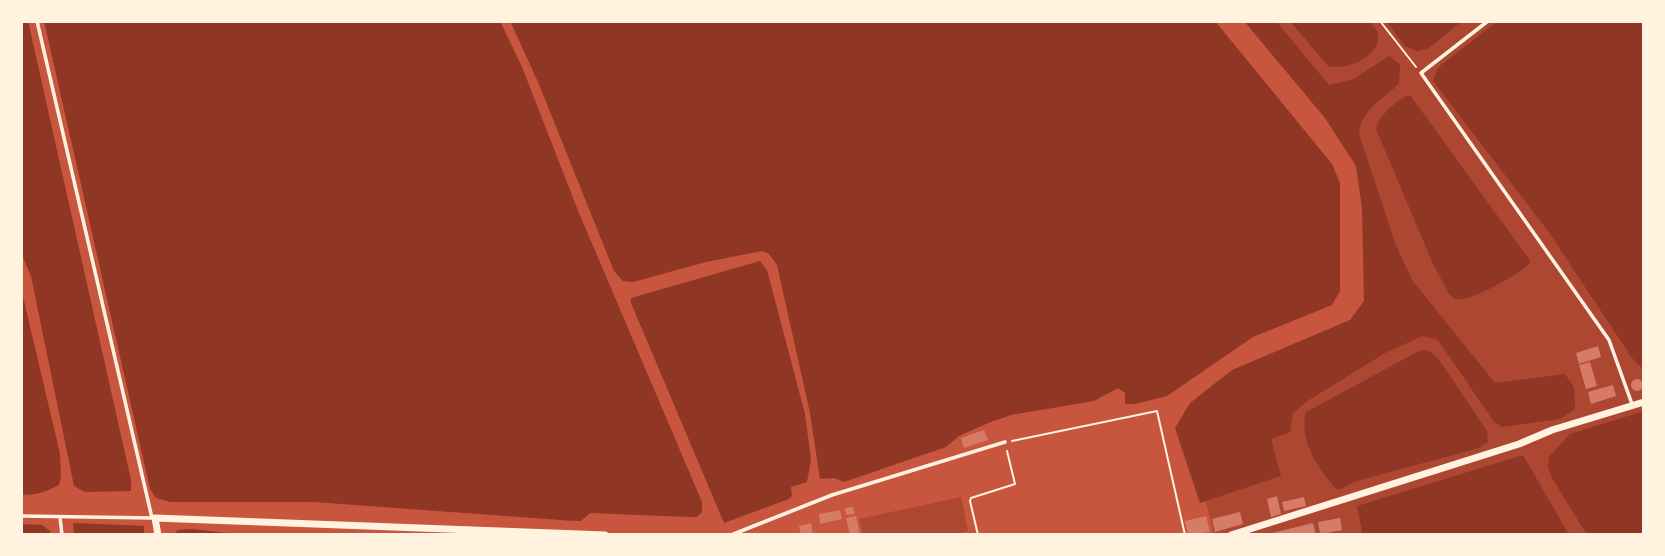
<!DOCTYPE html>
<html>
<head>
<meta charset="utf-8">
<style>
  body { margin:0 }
  #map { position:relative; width:1665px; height:556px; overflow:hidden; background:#c8553d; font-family:Ubuntu,sans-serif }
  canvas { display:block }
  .frame { position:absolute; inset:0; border:23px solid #fff3e0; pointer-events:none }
</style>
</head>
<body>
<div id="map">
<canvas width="1665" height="556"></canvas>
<div class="frame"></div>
</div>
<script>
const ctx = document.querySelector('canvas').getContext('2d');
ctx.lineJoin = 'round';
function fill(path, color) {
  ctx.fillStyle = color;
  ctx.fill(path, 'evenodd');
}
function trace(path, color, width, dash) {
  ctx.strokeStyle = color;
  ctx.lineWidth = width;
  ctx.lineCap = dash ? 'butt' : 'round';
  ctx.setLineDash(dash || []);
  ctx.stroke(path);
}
const green = new Path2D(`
  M1265 21H1644V535H1214L1192 443 1387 318 1356 146Z
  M961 497 968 531 947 535H863L859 519Z`);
const water = new Path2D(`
  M21 21H28L131 480V491L85 492 74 486 31 276 21 253Z
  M44 21H500L522 67 579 213 702 502V512L697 517H689L590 513 581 521H574L314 502H170L156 498 150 489Z
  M510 21H1215L1332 164 1340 183V291L1332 305 1253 337 1167 396 1135 404H1125V393L1118 388 1094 401 1011 415 988 423 959 436 946 447 844 482 834 478 820 479 810 413 777 265 769 254 762 251 706 262 633 282 623 281 614 271 538 82Z
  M1244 21H1276L1329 85 1354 79 1389 56 1400 64 1399 84C1382 99 1361 110 1359 134L1395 243 1412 280 1495 383 1565 374 1574 387 1575 409 1560 419 1502 427 1494 422 1438 340 1423 336 1385 353 1306 402 1293 413 1290 432 1271 439 1281 476 1200 503 1175 428 1190 403 1232 370 1350 320 1364 301 1362 208 1356 166 1325 118Z
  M1290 21H1369C1373 26 1378 30 1378 36 1380 57 1345 71 1328 66Z
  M1386 21H1462L1429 48 1417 51 1405 46Z
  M1498 21H1644V370L1632 358 1548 231 1433 81 1437 69 1441 65Z
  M1410 95 1531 262C1522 273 1469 303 1455 299L1449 294 1433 264 1376 129C1379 116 1398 98 1410 95Z
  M760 261 767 270 805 414 811 459 807 482 791 487 792 496 789 499 724 523 631 303V298Z
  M21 288 60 454 61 477 59 485C46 492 36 495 21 495Z
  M1421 350 1429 351 1438 358 1487 431 1488 442 1479 448 1357 481 1341 489H1336C1319 469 1298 440 1306 412Z
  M1644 411V535H1587L1552 478 1548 467 1549 457 1570 434Z
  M1523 455 1569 535H1360L1362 531 1357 506Z
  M73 523 144 526V535H74Z
  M21 524 42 525 50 531 51 535H21Z
  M191 529 246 535H173L178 530Z`);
const building = new Path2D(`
  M1598 346 1601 357 1579 364 1576 353Z
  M1590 362 1597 386 1586 389 1579 365Z
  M1631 385a6 6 0 1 1 12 0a6 6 0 1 1-12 0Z
  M1613 385 1616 396 1591 404 1588 392Z
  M984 430 988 440 964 448 961 438Z
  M1277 496 1281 514 1271 517 1267 499Z
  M1304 497 1306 506 1284 511 1282 502Z
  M853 507 855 514 846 515 845 508Z
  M840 510 842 519 820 524 819 514Z
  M1240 512 1243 524 1215 532 1212 519Z
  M856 516 860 535H850L846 518Z
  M1206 516 1210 532 1188 535 1185 521Z
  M1340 518 1342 530 1320 534 1318 522Z
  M811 523 813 535H801L799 526Z
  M1313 523 1316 535H1268V534Z`);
const path = new Path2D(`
  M1380 21 1416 67
  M1012 441 1157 411 1185 535
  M978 535 970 501 971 498 1015 484 1007 451`);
const service = new Path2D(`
  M37 21 152 518
  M1488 21 1421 73 1609 340 1632 404
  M21 516 153 518
  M60 517 62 535
  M731 535 832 495 1005 442`);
const minor = new Path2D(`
  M158 535 155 518 605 535
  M1231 535 1519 444 1552 430 1644 402`);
fill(green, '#ae4732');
fill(water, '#8f3625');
fill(building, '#d67c66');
trace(path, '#fff3e0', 2);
trace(service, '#fff3e0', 3.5);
trace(minor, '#fff3e0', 7);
</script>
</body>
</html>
